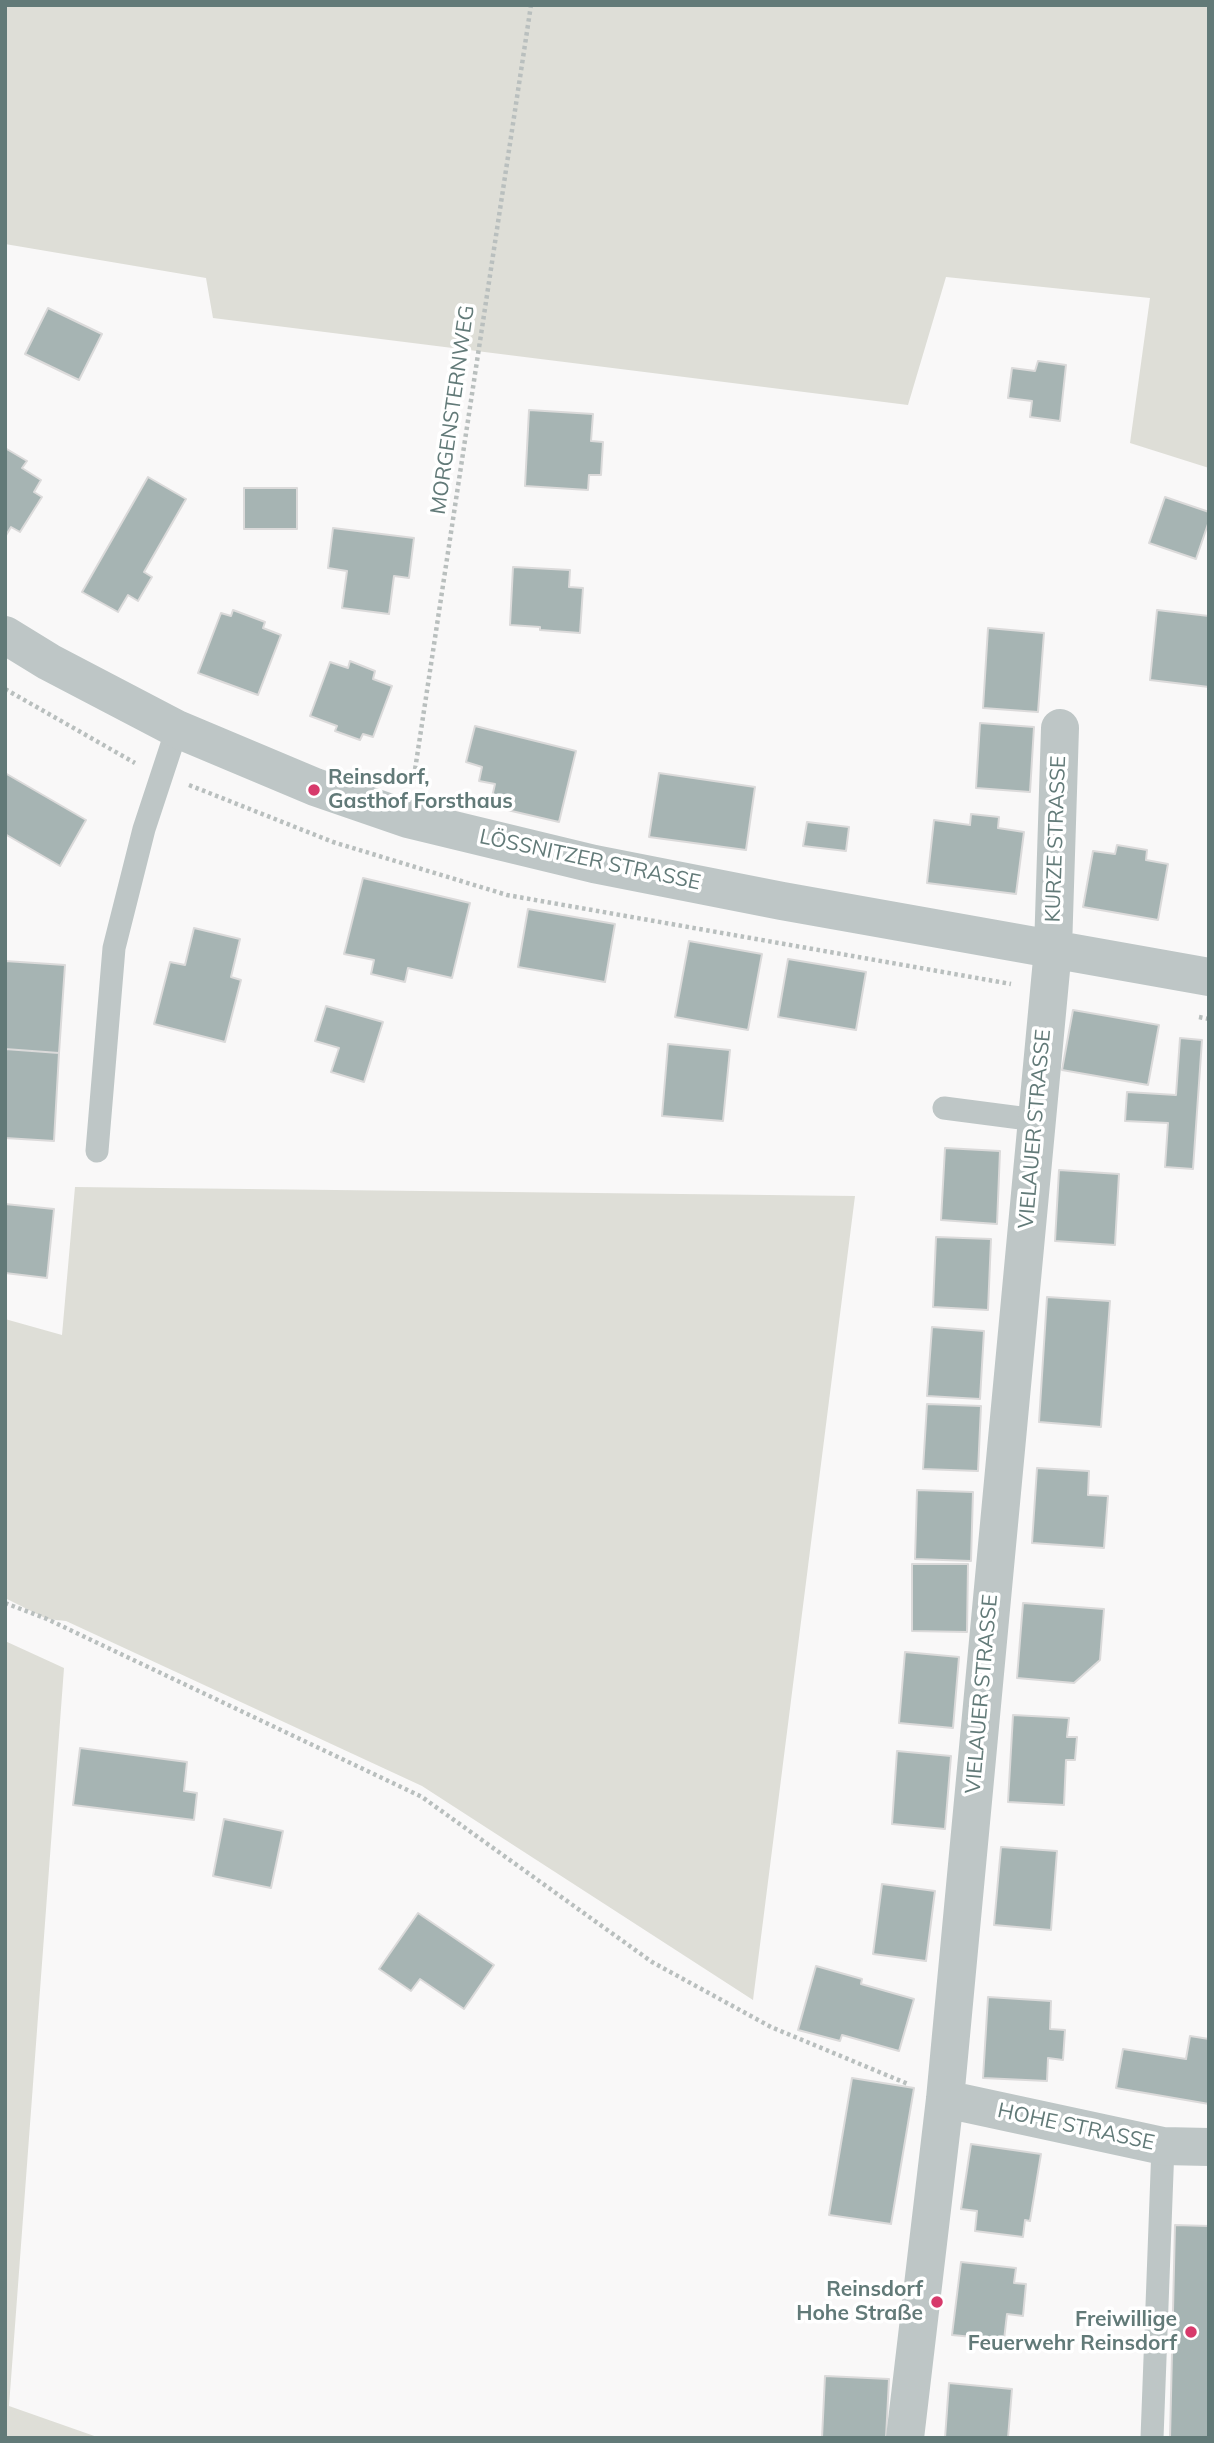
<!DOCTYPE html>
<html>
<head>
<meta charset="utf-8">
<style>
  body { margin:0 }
  #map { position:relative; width:1214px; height:2443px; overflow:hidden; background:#f9f8f8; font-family:Mulish,sans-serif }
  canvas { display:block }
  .frame { position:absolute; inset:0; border:7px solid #627a78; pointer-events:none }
</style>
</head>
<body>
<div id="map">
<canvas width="1214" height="2443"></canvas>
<div class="frame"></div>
</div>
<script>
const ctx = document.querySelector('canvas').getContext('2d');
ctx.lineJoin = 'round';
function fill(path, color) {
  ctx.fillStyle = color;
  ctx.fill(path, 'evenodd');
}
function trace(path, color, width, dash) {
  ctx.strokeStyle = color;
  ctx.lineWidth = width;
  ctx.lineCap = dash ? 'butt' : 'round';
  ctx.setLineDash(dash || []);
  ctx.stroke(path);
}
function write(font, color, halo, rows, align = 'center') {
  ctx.font = font + ' Mulish,sans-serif';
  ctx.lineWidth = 7;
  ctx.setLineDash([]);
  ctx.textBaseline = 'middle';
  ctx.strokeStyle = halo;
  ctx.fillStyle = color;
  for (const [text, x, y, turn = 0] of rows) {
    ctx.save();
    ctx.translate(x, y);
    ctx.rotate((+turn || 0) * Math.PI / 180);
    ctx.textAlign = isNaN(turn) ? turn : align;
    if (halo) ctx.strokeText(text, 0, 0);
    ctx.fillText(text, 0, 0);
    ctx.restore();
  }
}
const green = new Path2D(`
  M5 5H1209V468L1130 443 1150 298 946 277 908 405 213 318 206 278 5 244Z
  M75 1187 855 1196 753 2000 422 1786 66 1621 47 1619 5 1598V1319L62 1335Z
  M5 1641 64 1668 9 2406 100 2438H5Z`);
const building = new Path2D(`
  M48 308 102 334 79 380 25 354Z
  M1038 361 1066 365 1060 421 1030 417 1032 401 1008 398 1012 368 1035 371Z
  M529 410 593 414 591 441 603 442 601 475H589L588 490 525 486Z
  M5 448 27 461 22 468 41 480 34 492 42 497 20 532 11 527 5 537Z
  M148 477 186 499 144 572 152 577 138 601 128 595 118 612 82 592Z
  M244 488H297V529H244Z
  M1165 497 1209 512V521L1196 559 1149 543Z
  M333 528 414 538 409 578 394 576 389 614 342 608 347 571 328 568Z
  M513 567 570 570 569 587 583 588 580 633 540 630V627L510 625Z
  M233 610 265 622 263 628 281 635 258 695 198 673 221 613 231 616Z
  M1157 610 1209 616V687L1150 680Z
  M988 628 1044 633 1038 712 983 708Z
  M350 661 375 671 373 679 392 686 373 737 363 734 360 740 335 731 337 726 310 716 330 662 348 668Z
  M980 723 1034 727 1030 792 976 788Z
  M475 726 576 751 559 822 490 806 495 784 479 781 482 767 466 762Z
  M5 773 86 820 60 866 5 834Z
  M659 773 755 787 746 850 649 837Z
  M971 814 999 817 998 828 1024 832 1016 894 927 883 934 820 970 825Z
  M807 822 849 827 846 851 803 846Z
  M1117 845 1147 850 1146 860 1168 864 1158 920 1083 907 1093 851 1115 854Z
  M363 878 470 903 452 978 408 968 405 982 371 974 374 960 344 954Z
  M528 909 615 924 605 982 518 967Z
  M194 928 240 939 231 977 241 980 225 1042 154 1024 170 962 185 965Z
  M689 941 762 954 748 1030 675 1017Z
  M788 959 866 972 856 1030 778 1017Z
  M5 961 65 965 59 1053 5 1049Z
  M326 1006 383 1022 364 1082 331 1072 339 1048 315 1041Z
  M1073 1010 1159 1025 1148 1085 1062 1070Z
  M1180 1038 1202 1040 1193 1169 1165 1167 1168 1123 1125 1121 1127 1092 1176 1095Z
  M668 1044 730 1050 723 1121 662 1116Z
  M5 1049 59 1053 54 1141 5 1138Z
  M945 1148 1000 1151 997 1224 941 1220Z
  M1059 1170 1119 1174 1115 1245 1055 1241Z
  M5 1204 54 1209 47 1278 5 1273Z
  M936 1237 991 1239 988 1310 933 1307Z
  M1047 1297 1110 1301 1101 1427 1039 1422Z
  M932 1327 984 1331 980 1399 927 1396Z
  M927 1404 981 1406 978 1471 923 1469Z
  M1037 1468 1089 1471 1088 1495 1108 1496 1104 1548 1032 1543Z
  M917 1490 973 1492 971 1561 915 1559Z
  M912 1564H968L967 1632 912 1631Z
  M1023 1603 1104 1609 1100 1660 1074 1683 1017 1678Z
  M905 1652 959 1657 953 1728 899 1723Z
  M1013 1715 1069 1718 1067 1737H1077L1075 1760H1066L1064 1805 1008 1802Z
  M80 1748 187 1762 184 1791 197 1793 194 1820 73 1805Z
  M897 1751 951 1756 945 1829 892 1824Z
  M224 1819 283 1831 271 1888 213 1876Z
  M1001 1847 1057 1851 1051 1930 994 1925Z
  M882 1884 935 1891 926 1961 873 1954Z
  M418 1913 494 1965 464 2009 420 1979 411 1991 379 1969Z
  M816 1966 862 1979 861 1984 914 1999 899 2051 842 2035 840 2041 798 2030Z
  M988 1997 1051 2001 1050 2029 1065 2030 1063 2060 1048 2058 1047 2081 983 2078Z
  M1190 2036 1209 2039V2104L1116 2088 1123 2049 1186 2059Z
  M852 2078 914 2088 891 2224 829 2215Z
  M971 2144 1041 2154 1030 2221 1025 2220 1023 2237 975 2231 977 2211 961 2209Z
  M1175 2225 1209 2226V2438H1170Z
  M961 2262 1016 2268 1014 2283 1026 2284 1023 2316 1007 2314 1004 2340 952 2335Z
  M825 2376 889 2379 886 2438H822Z
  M949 2383 1012 2389 1008 2438H945Z`);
const path = new Path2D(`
  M5 689 135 763
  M413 783 531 5
  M189 785 333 842 507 895 1011 984
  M1199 1017 1209 1019
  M5 1603 47 1619 422 1797 652 1962 771 2027 908 2084`);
const lane = new Path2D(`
  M944 1108 1036 1120
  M97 1151 114 948 144 829 177 729
  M1152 2438 1163 2146`);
const street = new Path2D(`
  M5 635 49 662 177 729 315 787 408 819 594 864 782 901 1209 977
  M945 2099 1163 2146 1209 2147
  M905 2438 945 2099 1053 949 1060 728`);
const markers = [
  [314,790,7,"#d73a6b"],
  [937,2302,7,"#d73a6b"],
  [1191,2332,7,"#d73a6b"]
];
const streetNames = [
  ["MORGENSTERNWEG",453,410,-82],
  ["KURZE STRASSE",1056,839,-88],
  ["LÖSSNITZER STRASSE",590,860,12],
  ["VIELAUER STRASSE",1035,1129,-85],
  ["VIELAUER STRASSE",982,1694,-85],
  ["HOHE STRASSE",1076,2127,12]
];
const poiNames = [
  ["Reinsdorf,",328,778,"left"],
  ["Gasthof Forsthaus",328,802,"left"],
  ["Reinsdorf",923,2290],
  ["Hohe Straße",923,2314],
  ["Freiwillige",1177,2320],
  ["Feuerwehr Reinsdorf",1177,2344]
];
fill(green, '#deded7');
fill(building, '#a6b4b3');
trace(building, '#dbdada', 2);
trace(path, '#b9bfbe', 4.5, [3.5, 3.5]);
trace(lane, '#bec6c6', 23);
trace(street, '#bec6c6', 38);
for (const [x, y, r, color] of markers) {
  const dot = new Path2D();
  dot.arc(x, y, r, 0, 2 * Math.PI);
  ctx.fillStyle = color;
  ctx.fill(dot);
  trace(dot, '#fff', 2.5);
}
write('21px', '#627a78', '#fff', streetNames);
write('bold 21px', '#627a78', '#fff', poiNames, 'right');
</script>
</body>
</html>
